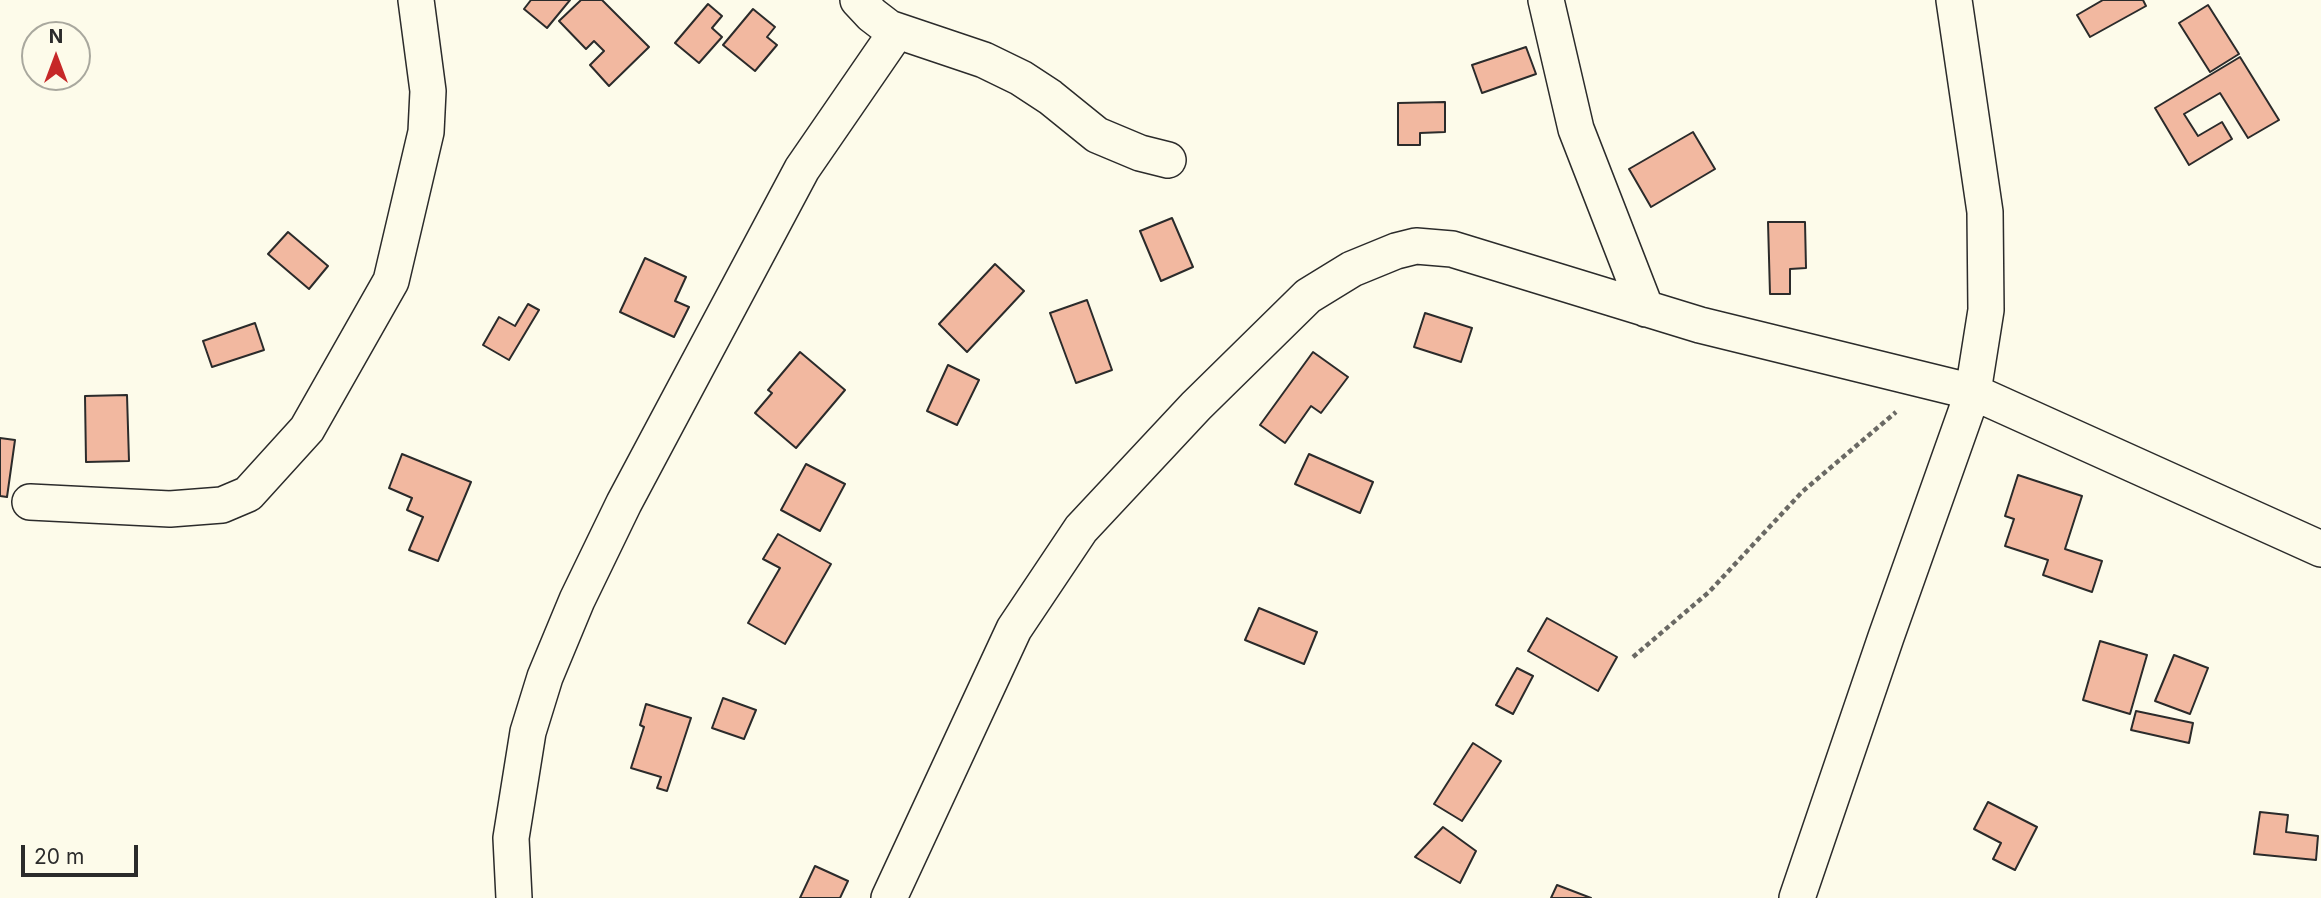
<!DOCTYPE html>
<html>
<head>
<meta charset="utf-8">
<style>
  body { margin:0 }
  #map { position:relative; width:2321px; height:898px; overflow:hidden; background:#fdfbea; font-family:Inter,sans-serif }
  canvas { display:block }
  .north { position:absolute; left:21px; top:21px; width:70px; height:70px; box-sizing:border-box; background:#fdfbea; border:2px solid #a9a89e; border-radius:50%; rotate:0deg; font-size:19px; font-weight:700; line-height:28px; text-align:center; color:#2b2b2b }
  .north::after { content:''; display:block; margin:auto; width:24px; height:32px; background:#c62828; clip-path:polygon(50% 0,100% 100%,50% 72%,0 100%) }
  .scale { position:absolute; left:21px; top:845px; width:117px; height:32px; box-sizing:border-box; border:4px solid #2b2b2b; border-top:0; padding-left:9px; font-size:21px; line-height:24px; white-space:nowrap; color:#2b2b2b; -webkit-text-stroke:5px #fdfbea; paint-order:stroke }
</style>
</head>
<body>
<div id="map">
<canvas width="2321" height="898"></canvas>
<div class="north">N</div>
<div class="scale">20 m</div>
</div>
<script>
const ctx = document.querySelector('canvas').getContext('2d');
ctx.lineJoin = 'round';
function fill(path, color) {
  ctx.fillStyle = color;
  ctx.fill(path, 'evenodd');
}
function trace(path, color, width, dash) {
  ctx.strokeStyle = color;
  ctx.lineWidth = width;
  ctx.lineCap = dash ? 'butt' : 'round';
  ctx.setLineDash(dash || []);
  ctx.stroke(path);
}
const building = new Path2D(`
  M531 0H570L547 28 524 9Z
  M581 0H602L649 47 609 86 590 65 604 51 594 41 586 49 559 21Z
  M2103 0H2143L2146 6 2090 37 2077 15Z
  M708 4 722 16 712 28 722 37 699 63 675 43Z
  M2208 5 2239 54 2210 72 2179 23Z
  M753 9 775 27 767 37 777 45 755 71 723 45Z
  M1526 47 1536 74 1482 93 1472 65Z
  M2240 57 2279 120 2248 138 2220 93 2184 114 2198 136 2222 122 2232 139 2189 165 2155 108Z
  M1445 102V132L1420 133V145H1398V103Z
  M1693 132 1715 169 1651 207 1629 169Z
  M1172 218 1193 267 1161 281 1140 231Z
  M1768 222H1805L1806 268 1790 269V294H1770Z
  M288 232 328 266 309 289 268 254Z
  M645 258 686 277 675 301 689 307 674 337 620 312Z
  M995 264 1024 291 967 352 939 324Z
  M1087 300 1112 370 1076 383 1050 313Z
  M528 304 539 310 509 360 483 345 499 317 515 326Z
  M1425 313 1472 328 1461 362 1414 347Z
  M255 323 264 350 212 367 203 341Z
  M800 352 845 390 796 448 755 413 772 393 768 390Z
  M1313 352 1348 377 1321 413 1311 406 1285 443 1260 425Z
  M948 365 979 380 957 425 927 411Z
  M127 395 129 461 86 462 85 396Z
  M0 438 15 440 7 497 0 496Z
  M402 454 471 482 438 561 409 550 423 517 407 510 412 498 389 488Z
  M1309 454 1373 482 1360 513 1295 484Z
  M806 464 845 484 820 531 781 510Z
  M2018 475 2082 496 2065 549 2102 561 2092 592 2043 575 2048 560 2005 546 2014 519 2005 516Z
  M778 534 831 564 785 644 748 623 780 568 763 559Z
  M1259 608 1317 632 1304 664 1245 640Z
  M1547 618 1617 657 1598 691 1528 651Z
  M2100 641 2147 655 2130 714 2083 700Z
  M2174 655 2208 668 2190 714 2155 701Z
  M1517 668 1533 676 1513 714 1496 705Z
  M723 698 756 710 744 739 712 728Z
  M646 704 691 718 667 791 657 788 661 777 631 768 644 727 640 725Z
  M2136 711 2193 723 2189 743 2131 730Z
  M1473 743 1501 761 1462 821 1434 804Z
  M1988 802 2037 827 2015 870 1993 859 2001 843 1974 829Z
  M2260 812 2288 815 2286 832 2318 836 2316 860 2254 854Z
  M1443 827 1476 851 1460 883 1415 857Z
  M815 866 848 881 840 898H800Z
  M1557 885 1591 898H1551Z`);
const path = new Path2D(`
  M1633 657 1709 592 1802 492 1896 412`);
const minor = new Path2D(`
  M858 0 872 15 889 28 984 60 1021 78 1050 97 1097 135 1140 153 1168 160
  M1546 0 1576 129 1646 309
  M30 502 170 509 222 505 248 494 307 429 391 281 426 132 428 91 416 0
  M514 898 511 838 528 732 545 677 577 600 624 503 802 169 897 31
  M889 898 1014 629 1081 529 1196 406 1308 296 1352 269 1396 251 1416 246 1452 249 1700 325 1973 392 2321 549
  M1797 898 1886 637 1973 392 1986 310 1985 212 1954 0`);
fill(building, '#f2b8a0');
trace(building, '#2b2b2b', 2);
trace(minor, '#2b2b2b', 38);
trace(path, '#6a6964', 4.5, [5, 3.5]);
trace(minor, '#fdfbea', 35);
</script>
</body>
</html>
